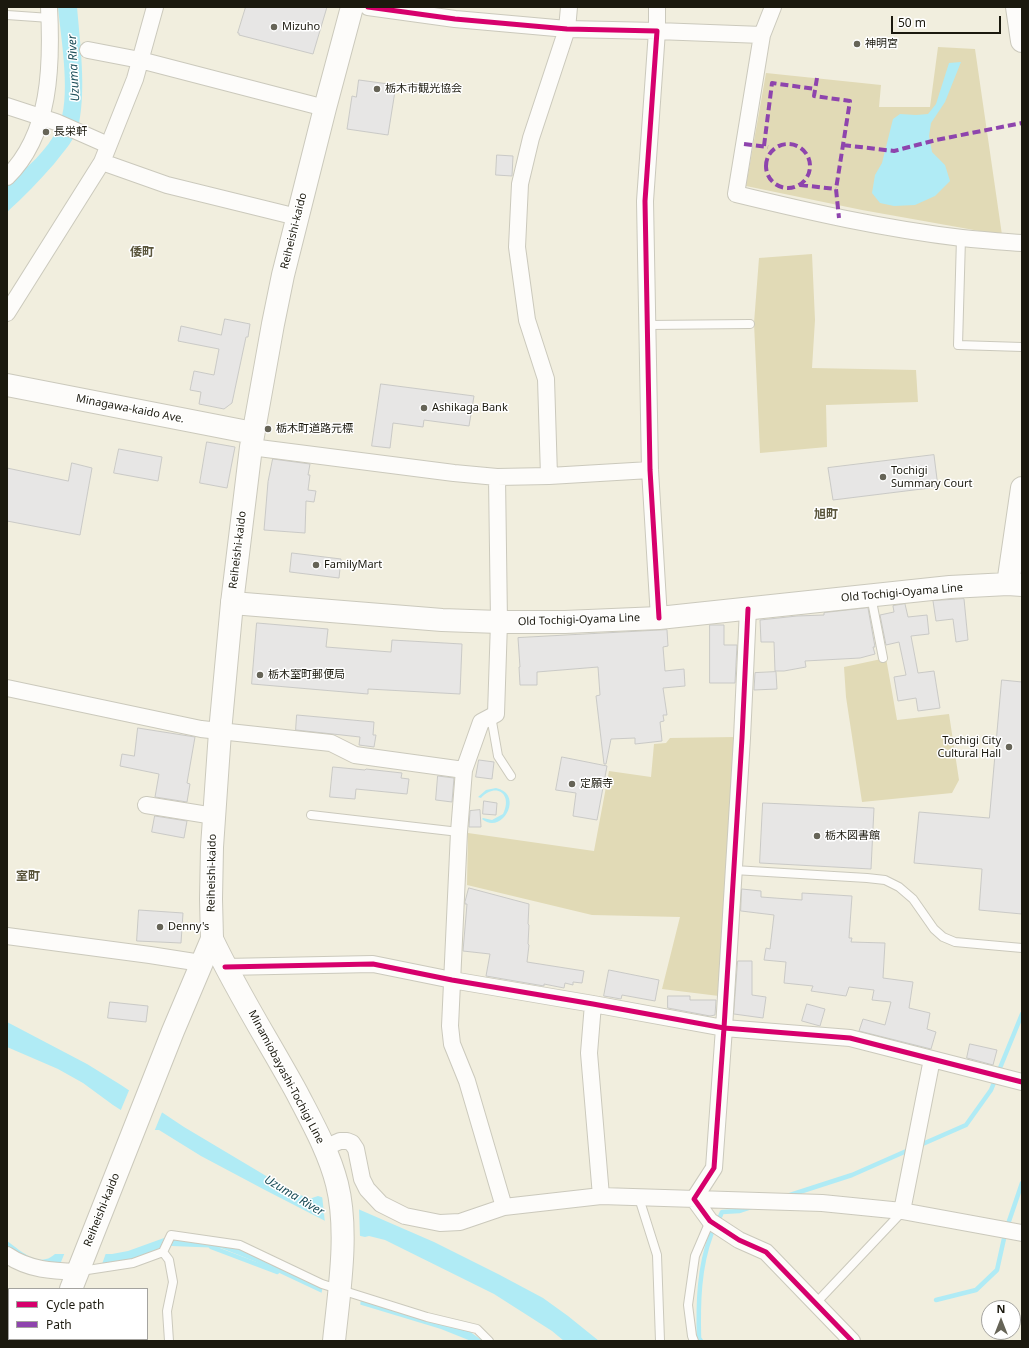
<!DOCTYPE html>
<html>
<head>
<meta charset="utf-8">
<style>
  body { margin:0 }
  #map { position:relative; width:1029px; height:1348px; overflow:hidden; background:#f1eede; font-family:"Noto Sans",sans-serif }
  canvas { display:block }
  .frame { position:absolute; inset:0; border:8px solid #1b190e; pointer-events:none }
  .legend { position:absolute; left:8px; top:1288px; width:140px; height:52px; box-sizing:border-box; background:#fff; border:1px solid #a4a39f; margin:0; padding:5px 7px; list-style:none; font-size:12px; color:#1b190e }
  .legend li { display:flex; align-items:center; gap:8px; height:20px }
  .legend b { width:20px; border:1px solid #a4a39f }
  .north { position:absolute; left:981px; top:1300px; width:40px; height:40px; box-sizing:border-box; background:#fff; border:1px solid #a4a39f; border-radius:50%; rotate:0deg; font-size:11px; font-weight:700; line-height:16px; text-align:center; color:#1b190e }
  .north::after { content:''; display:block; margin:auto; width:14px; height:18px; background:#666457; clip-path:polygon(50% 0,100% 100%,50% 72%,0 100%) }
  .scale { position:absolute; left:891px; top:16px; width:110px; height:18px; box-sizing:border-box; border:2px solid #1b190e; border-top:0; padding-left:5px; font-size:12px; line-height:14px; white-space:nowrap; color:#1b190e; -webkit-text-stroke:3px #fff; paint-order:stroke }
</style>
</head>
<body>
<div id="map">
<canvas width="1029" height="1348"></canvas>
<div class="frame"></div>
<ul class="legend">
<li><b style="height:5px;background:#d6006c"></b>Cycle path</li>
<li><b style="height:5px;background:#8e44ad"></b>Path</li>
</ul>
<div class="north">N</div>
<div class="scale">50 m</div>
</div>
<script>
const ctx = document.querySelector('canvas').getContext('2d');
ctx.lineJoin = 'round';
function fill(path, color) {
  ctx.fillStyle = color;
  ctx.fill(path, 'evenodd');
}
function trace(path, color, width, dash) {
  ctx.strokeStyle = color;
  ctx.lineWidth = width;
  ctx.lineCap = dash ? 'butt' : 'round';
  ctx.setLineDash(dash || []);
  ctx.stroke(path);
}
function write(font, color, halo, rows, align = 'center') {
  ctx.font = font + ' "Noto Sans","Noto Sans JP",sans-serif';
  ctx.lineWidth = 3;
  ctx.setLineDash([]);
  ctx.textBaseline = 'middle';
  ctx.strokeStyle = halo;
  ctx.fillStyle = color;
  for (const [text, x, y, turn = 0] of rows) {
    ctx.save();
    ctx.translate(x, y);
    ctx.rotate((+turn || 0) * Math.PI / 180);
    ctx.textAlign = isNaN(turn) ? turn : align;
    if (halo) ctx.strokeText(text, 0, 0);
    ctx.fillText(text, 0, 0);
    ctx.restore();
  }
}
const green = new Path2D(`
  M938 47 975 49 1002 235 862 210 746 186 766 73 881 85 879 107H930Z
  M812 254 815 320 812 368 916 370 918 402 826 405 827 447 760 453 754 323 759 258Z
  M886 658 897 720 949 714 959 780 952 793 862 802 846 697 844 667Z
  M735 737 719 996 662 989 680 917 592 915 467 885 468 833 594 851 609 771 651 777 654 744 666 743 670 738Z`);
const water = new Path2D(`
  M58 7H77C80 43 86 87 79 123 76 139 64 151 54 164 39 181 24 197 7 212V184C27 168 47 151 58 128 72 99 61 40 58 7Z
  M961 62 945 102 931 123 929 136 932 152 945 165 950 181 935 196 915 205 894 206 880 203 872 193 875 175 882 163 893 119 900 114 916 115 928 114 936 104 949 63Z
  M496 788C525 794 502 836 482 819L483 818 492 820 503 814C513 794 496 782 481 798L478 797 486 790Z
  M7 1022 87 1064 121 1085 184 1127 288 1189 309 1199 318 1196 358 1209 434 1242 498 1274 543 1298 568 1316 599 1341H564L552 1331 494 1294 385 1240 369 1236 365 1237 352 1234 335 1226 265 1190 201 1156 159 1130H152L113 1105 83 1083 58 1069 7 1047Z
  M164 1238H181L222 1243 437 1323 469 1331 483 1341H471L441 1329 322 1293 254 1261 221 1248 172 1246 160 1248 126 1262 104 1265H36L7 1250V1241C17 1248 33 1263 46 1259 49 1259 52 1256 55 1254H112L128 1251Z`);
const pier = new Path2D(`
  M130 1088 163 1110 154 1132H151L120 1112Z
  M322 1195 359 1207 360 1238 351 1235 325 1223Z
  M65 1252 106 1253 101 1267H59Z
  M323 1286 361 1298 360 1307 321 1295Z`);
const stream = new Path2D(`
  M918 1146 966 1125 991 1090 1022 1014
  M787 1196 852 1175 911 1149
  M1007 1227 1022 1183
  M211 1247 277 1272
  M936 1300 976 1290 997 1270 1005 1234
  M701 1341 699 1338C698 1303 699 1267 711 1235 714 1227 719 1220 722 1212L739 1211 751 1207`);
const building = new Path2D(`
  M246 7H327L313 54 239 35V33H238Z
  M359 80 396 85 388 135 347 129 352 96 356 97Z
  M497 155 513 156 512 176 496 175Z
  M225 319 250 324 248 337H246L232 403 224 409 199 404 201 392 190 390 194 371 214 375 219 349 178 341 181 326 221 335Z
  M381 384 474 396 469 426 424 420 423 427 393 423 390 448 372 446Z
  M207 442 235 447 227 488 200 483Z
  M119 449 162 457 158 481 114 473Z
  M934 455 938 487 833 500 828 468Z
  M273 459 310 464 308 475H310L308 490 316 491 314 502 306 501 305 533 264 530 268 482Z
  M72 463 92 468 80 535 7 521V468L68 481Z
  M292 553 341 559 339 578 290 572Z
  M964 599 968 640 956 642 953 619 936 621 933 601Z
  M905 604 908 617 927 615 929 634 911 636 918 673 934 671 940 708 918 711 916 698 898 701 894 677 906 675 899 642 886 645 880 615 894 612 893 606Z
  M868 608 875 647H873L875 654 860 658 805 661 806 667 784 671H775L774 642H761L760 620 797 616 824 615V613Z
  M257 623 328 629 326 647 391 652 392 640 462 644 460 694 368 689V694L252 684Z
  M710 625H724V645H737L735 683H710Z
  M667 630 668 646 663 647 665 671 684 669 685 686 663 688 667 715H663L664 721 660 722 662 741 635 744V738L611 739 606 764H604L596 696 600 695 598 667 537 672V685H520L519 667H520L518 638Z
  M776 672 777 689 754 690 755 673Z
  M1002 680 1022 682V914L979 910 982 869 914 863 919 812 989 818Z
  M297 715 374 722 373 735H376L374 747 359 745 360 737 296 730Z
  M138 728 195 737 187 783 190 784 187 802 155 797 159 774 120 766 122 754 134 756Z
  M562 757 607 766 597 820 573 816 576 793 556 790Z
  M479 760 494 762 492 779 476 777Z
  M333 767 365 770 366 769 402 773 401 778 409 779 407 794 356 789 355 799 330 797Z
  M438 776 454 778 452 802 436 800Z
  M484 801 497 803 496 815 483 814Z
  M763 803 874 808 871 869 760 863Z
  M480 810 481 827H469L470 811Z
  M155 816 187 821 184 838 152 832Z
  M469 888 529 904 528 924 529 925 528 944 529 945 527 962 584 971 582 983 573 982V985L565 983 564 988 544 984V986L486 976 490 954 463 951 467 904H465V902Z
  M742 889 761 891V897L802 900V893L852 896 849 938H852L851 942 885 943 883 978 913 982 909 1008 930 1013 927 1029 936 1032 931 1049 859 1031 863 1019 885 1025 891 1002 872 1000 874 990 849 987 846 996 811 991 813 986 784 983 786 962 764 960 766 948 770 949 774 915 741 911Z
  M139 910 183 913 181 943 137 941Z
  M738 961H752V995L766 997 763 1018 734 1014Z
  M609 970 659 980 655 1001 622 995 621 999 604 996Z
  M668 996H690V1000H716L715 1015 710 1016 668 1008Z
  M110 1002 148 1006 146 1022 108 1018Z
  M807 1004 825 1009 820 1026 802 1021Z
  M970 1044 997 1050 993 1065 967 1058Z`);
const lane = new Path2D(`
  M7 15 50 18
  M961 238 958 345 1022 347
  M648 325 750 324
  M871 596 883 658
  M491 716 498 756 511 776
  M311 815 459 832
  M734 870 867 878 885 880 899 887 913 899 934 929 943 937 955 942 1022 948
  M639 1198 657 1255 660 1341
  M163 1252 171 1235 240 1245 322 1284 427 1317 477 1329 489 1341
  M81 1271 133 1263 163 1252 169 1260 173 1282 167 1311 169 1341
  M816 1303 902 1212
  M694 1341 692 1336 688 1305 695 1256 710 1221`);
const street = new Path2D(`
  M368 7 455 19 567 29 657 31 645 201 650 470 659 618
  M657 7V31L762 35
  M773 7 762 35 736 194C810 212 885 229 962 238 982 240 1002 242 1022 243
  M88 50 140 60 325 108
  M7 106 56 122 108 145
  M102 162 167 185 297 217
  M7 177C51 134 52 65 49 7
  M7 313 102 162 135 79 155 7
  M251 447 454 473 497 477 549 476 650 470
  M549 476 546 379 527 320 517 247 520 184 531 138 567 29 569 7
  M497 477 499 622 496 714 481 722 464 770 459 832 450 1026 452 1044 467 1081 504 1207
  M748 609 742 738 724 1028 714 1168 694 1199 710 1221 739 1240 766 1252 852 1341
  M7 688 201 729 331 743 355 755 464 770
  M146 805 214 816
  M7 936 150 955 201 963
  M225 967 373 964 452 980 593 1004 724 1028 850 1038 1022 1082
  M593 1004 589 1053 601 1196
  M324 1148 340 1141H347L352 1143 356 1149 362 1179 367 1189 381 1204 405 1216 440 1223 460 1222 504 1207 601 1196 822 1203 902 1211 1022 1233
  M902 1211 932 1059
  M7 1255C29 1270 52 1271 78 1272`);
const secondary = new Path2D(`
  M1017 7 1022 41
  M1008 584 1022 488
  M232 603 442 620 499 622H565L659 618 950 587 1008 584 1022 585
  M212 939C237 992 269 1042 297 1093 312 1122 329 1152 337 1184 349 1232 339 1292 334 1341`);
const primary = new Path2D(`
  M7 385 253 433
  M71 1289 173 1031 212 939 211 899 212 847 220 732 232 603 251 447 273 324 283 275 325 108 352 7
  M51 1341 52 1339`);
const quiet = new Path2D(`
  M817 78 814 96 850 101 836 189 839 218
  M766 166a22 22 0 1 1 44 0a22 22 0 1 1-44 0Z
  M744 144 768 147
  M843 145 894 151 936 140 1022 123
  M764 146 772 83 815 89
  M800 185 836 189`);
const cycleway = new Path2D(`
  M368 7 455 19 567 29 657 31 645 201 650 470 659 618
  M748 609 742 738 724 1028 714 1168 694 1199 710 1221 739 1240 766 1252 852 1341
  M225 967 373 964 452 980 593 1004 724 1028 850 1038 1022 1082`);
const markers = [
  [274,27,4,"#666457"],
  [857,44,4,"#666457"],
  [377,89,4,"#666457"],
  [46,132,4,"#666457"],
  [424,408,4,"#666457"],
  [268,429,4,"#666457"],
  [883,477,4,"#666457"],
  [316,565,4,"#666457"],
  [260,675,4,"#666457"],
  [1009,747,4,"#666457"],
  [572,784,4,"#666457"],
  [817,836,4,"#666457"],
  [160,927,4,"#666457"]
];
const poiNames = [
  ["Mizuho",282,27],
  ["神明宮",865,44],
  ["栃木市観光協会",385,89],
  ["長栄軒",54,132],
  ["Ashikaga Bank",432,408],
  ["栃木町道路元標",276,429],
  ["Tochigi",891,471],
  ["Summary Court",891,484],
  ["FamilyMart",324,565],
  ["栃木室町郵便局",268,675],
  ["Tochigi City",1001,741,"right"],
  ["Cultural Hall",1001,754,"right"],
  ["定願寺",580,784],
  ["栃木図書館",825,836],
  ["Denny's",168,927]
];
const streetNames = [
  ["Reiheishi-kaido",294,231,-76],
  ["Minagawa-kaido Ave.",130,409,11],
  ["Reiheishi-kaido",238,550,-83],
  ["Old Tochigi-Oyama Line",902,593,-5],
  ["Old Tochigi-Oyama Line",579,620,-2],
  ["Reiheishi-kaido",212,873,-89],
  ["Minamiobayashi-Tochigi Line",286,1077,62],
  ["Reiheishi-kaido",102,1210,-68]
];
const waterNames = [
  ["Uzuma River",74,68,-93],
  ["Uzuma River",294,1196,31]
];
const neighbourhoodNames = [
  ["倭町",142,253],
  ["旭町",826,515],
  ["室町",28,877]
];
fill(green, '#e1dab6');
fill(water, '#b0ebf5');
fill(pier, '#f1eede');
trace(stream, '#b0ebf5', 4.5);
fill(building, '#e7e6e5');
trace(building, '#c9c9c6', 1);
trace(lane, '#cbc9bc', 10);
trace(street, '#cbc9bc', 18);
trace(secondary, '#cbc9bc', 24);
trace(primary, '#cbc9bc', 24);
trace(lane, '#fdfcfa', 8);
trace(street, '#fdfcfa', 16);
trace(secondary, '#fdfcfa', 22);
trace(primary, '#fdfcfa', 22);
trace(quiet, '#8e44ad', 4, [8, 4]);
trace(cycleway, '#d6006c', 5);
for (const [x, y, r, color] of markers) {
  const dot = new Path2D();
  dot.arc(x, y, r, 0, 2 * Math.PI);
  ctx.fillStyle = color;
  ctx.fill(dot);
  trace(dot, '#fff', 1.5);
}
write('11px', '#1b190e', '#fff', poiNames, 'left');
write('11px', '#1b190e', '#fff', streetNames);
write('italic 12px', '#1c4e59', '#fff', waterNames);
write('bold 12px', '#5a553c', '#fff', neighbourhoodNames);
</script>
</body>
</html>
